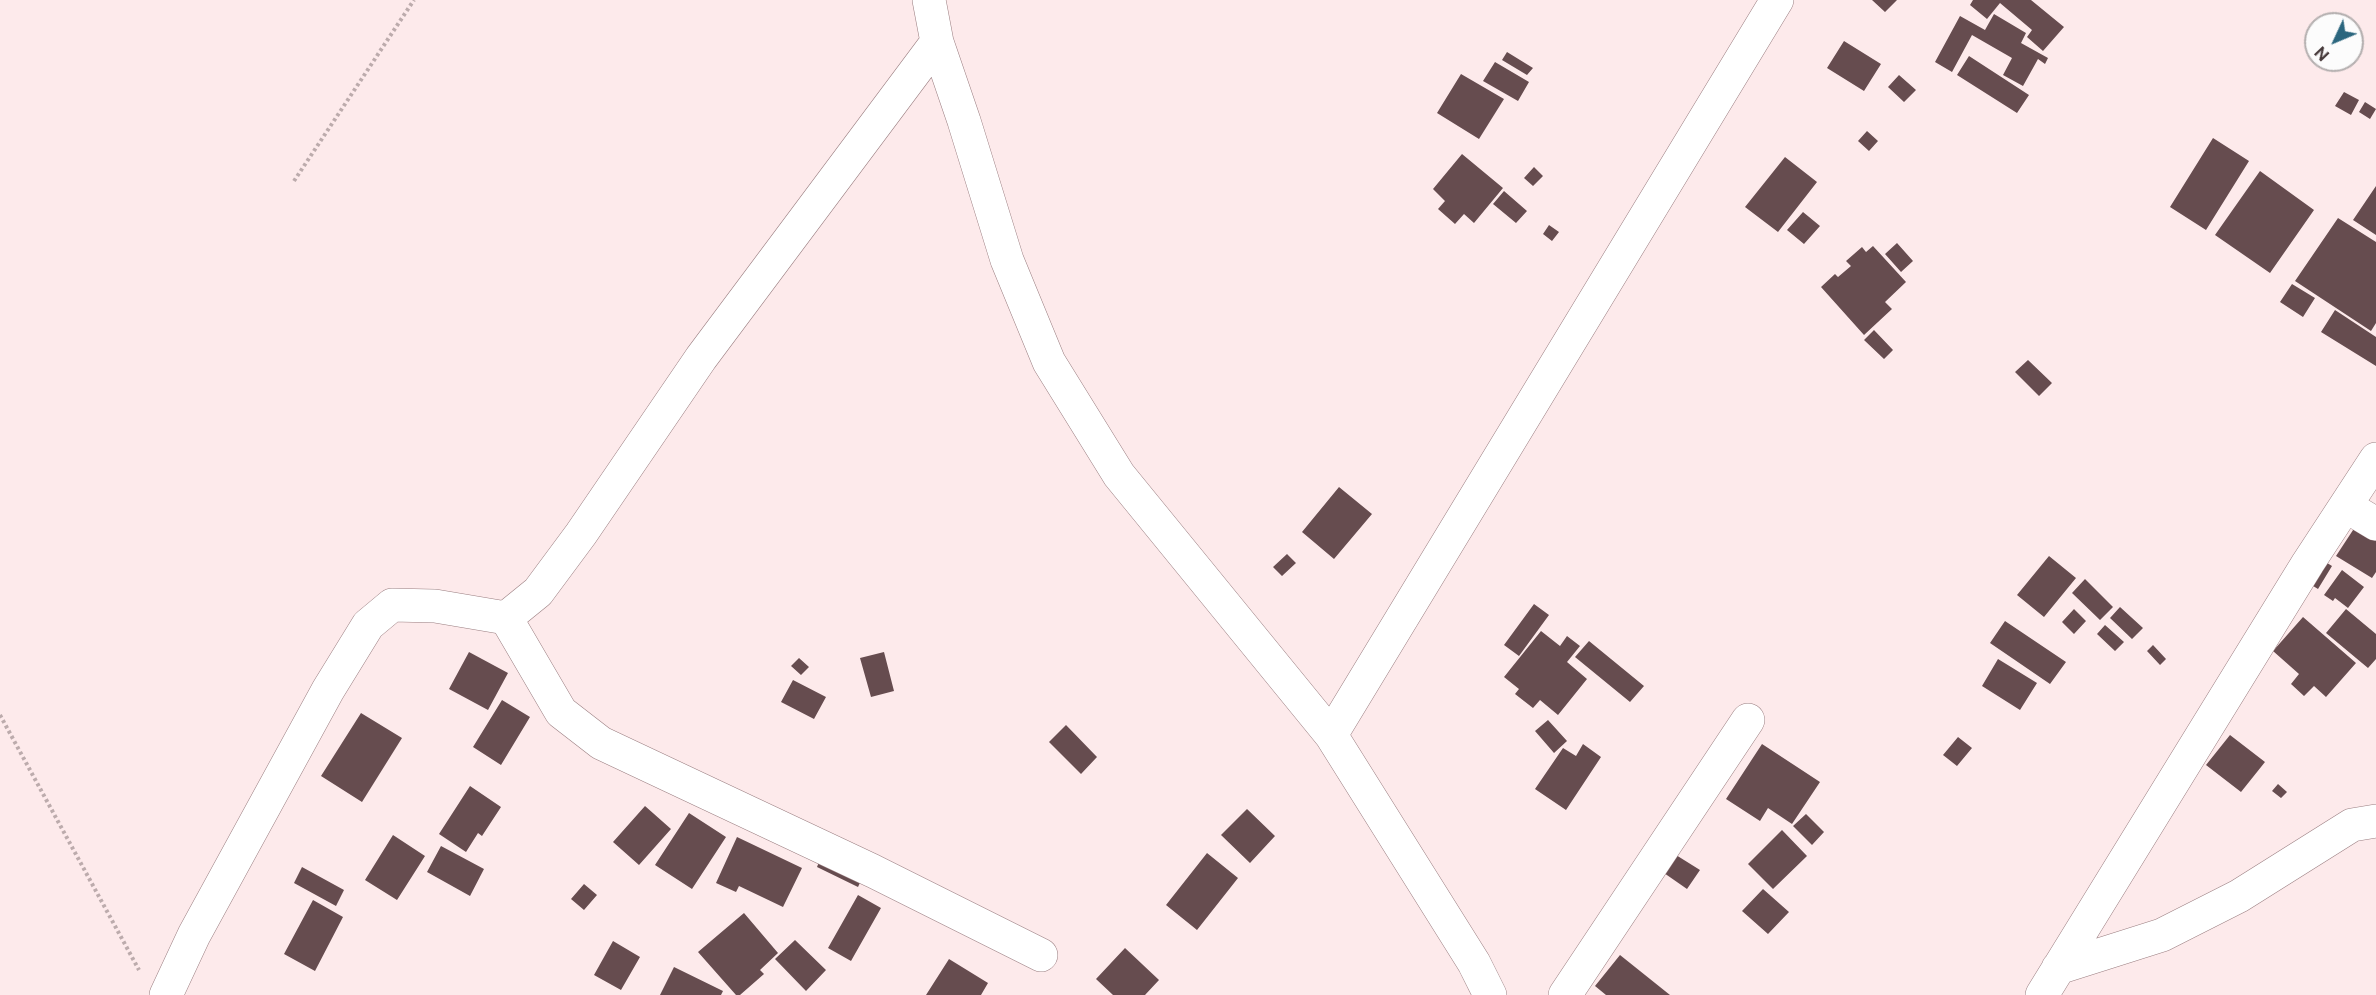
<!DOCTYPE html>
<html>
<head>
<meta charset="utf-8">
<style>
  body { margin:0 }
  #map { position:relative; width:2376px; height:995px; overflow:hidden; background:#fdeaeb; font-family:"Public Sans",sans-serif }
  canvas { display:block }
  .north { position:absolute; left:2304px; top:12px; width:60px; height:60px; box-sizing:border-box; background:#fcfcfc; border:2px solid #b3aeae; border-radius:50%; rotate:226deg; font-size:16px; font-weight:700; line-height:24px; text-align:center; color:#453839 }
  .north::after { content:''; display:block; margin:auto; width:21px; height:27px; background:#2b667e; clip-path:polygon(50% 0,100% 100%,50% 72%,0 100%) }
</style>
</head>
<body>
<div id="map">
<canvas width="2376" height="995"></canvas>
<div class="north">N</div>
</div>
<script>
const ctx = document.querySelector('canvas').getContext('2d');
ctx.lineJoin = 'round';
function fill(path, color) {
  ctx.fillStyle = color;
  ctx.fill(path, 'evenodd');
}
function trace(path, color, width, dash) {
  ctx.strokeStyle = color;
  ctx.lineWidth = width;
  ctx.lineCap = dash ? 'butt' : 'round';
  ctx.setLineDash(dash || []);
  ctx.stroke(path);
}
const building = new Path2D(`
  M1872 0H1897L1885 12Z
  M1973 0H2031L2064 27 2043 51 2027 37 2032 30 2000 3 1987 19 1970 5Z
  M1994 14 2026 33 2021 43 2048 58 2045 64 2038 59 2023 86 2003 75 2012 58 1972 35 1952 72 1935 62 1960 16 1985 30Z
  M1844 41 1881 64 1864 91 1827 68Z
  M1507 52 1533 68 1527 75 1502 60Z
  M1969 56 2029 95 2017 113 1957 75Z
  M1495 62 1529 82 1518 101 1483 81Z
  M1461 74 1504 99 1479 139 1437 113Z
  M1899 75 1916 90 1904 102 1888 87Z
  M2344 92 2359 100 2351 115 2335 106Z
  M2365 102 2376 109 2370 119 2359 112Z
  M1867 131 1878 141 1869 151 1858 141Z
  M2213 138 2249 161 2206 230 2170 207Z
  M1462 154 1503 188 1474 223 1464 214 1455 224 1438 209 1445 201 1433 189Z
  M1785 157 1817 182 1778 232 1745 207Z
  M1534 167 1543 176 1533 186 1524 178Z
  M2260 171 2314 210 2270 273 2215 235Z
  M2376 186V235L2353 220Z
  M1504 191 1527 211 1516 223 1493 204Z
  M1803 212 1820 226 1804 244 1787 230Z
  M2338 218 2376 242V323L2371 331 2295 281Z
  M1549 225 1559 232 1552 241 1543 234Z
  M1897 243 1913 261 1901 272 1885 254Z
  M1873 246 1906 282 1885 302 1892 309 1864 335 1821 287 1835 274 1838 277 1851 266 1846 261 1862 247 1866 252Z
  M2292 284 2315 298 2303 317 2280 302Z
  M2335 310 2376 337V366L2321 332Z
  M1874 330 1893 350 1884 359 1864 340Z
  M2028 360 2052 383 2039 396 2015 372Z
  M1339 487 1372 514 1334 559 1302 532Z
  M2357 524 2376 536V572L2372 578 2336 556Z
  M1287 554 1296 563 1282 576 1273 567Z
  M2049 556 2076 578 2044 617 2017 595Z
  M2319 558 2332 566 2318 589 2305 581Z
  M2342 570 2364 587 2348 608 2335 598 2333 601 2324 595Z
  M2085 579 2113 607 2100 620 2072 593Z
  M1534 604 1549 615 1519 656 1504 645Z
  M2120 607 2143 628 2132 639 2110 618Z
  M2074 609 2086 621 2074 634 2062 622Z
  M2346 609 2376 634V659L2368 668 2326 633Z
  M2303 617 2356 663 2326 697 2314 686 2304 696 2291 684 2299 674 2273 651Z
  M2005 621 2066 662 2050 684 1990 643Z
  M2105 625 2124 642 2115 651 2097 634Z
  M1541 631 1560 646 1567 636 1580 646 1567 662 1587 679 1558 715 1540 700 1533 708 1515 694 1519 689 1504 677Z
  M1589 641 1644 686 1630 702 1575 657Z
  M2153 645 2166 659 2160 665 2147 651Z
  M469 652 508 673 488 710 449 689Z
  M884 652 894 691 871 697 860 658Z
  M799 658 809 667 801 675 791 666Z
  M1998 659 2037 683 2020 710 1982 686Z
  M793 680 826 697 814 719 781 702Z
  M502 700 530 717 501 765 473 747Z
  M361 713 402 738 362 802 321 776Z
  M1548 720 1567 741 1554 753 1535 731Z
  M1066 725 1097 757 1081 774 1049 742Z
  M2230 735 2265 762 2241 792 2206 765Z
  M1958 737 1972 748 1957 766 1943 755Z
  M1583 744 1601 757 1566 810 1535 789 1563 748 1576 756Z
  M1762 744 1820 782 1792 824 1768 808 1760 821 1726 799Z
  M2278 784 2287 792 2281 798 2272 791Z
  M470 786 501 807 482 836 478 833 466 852 439 834Z
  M645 806 671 829 639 865 613 842Z
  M1247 809 1275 836 1250 863 1221 835Z
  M689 813 726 837 692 889 655 865Z
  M1806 814 1824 832 1812 845 1793 826Z
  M1782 830 1807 856 1773 889 1748 864Z
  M393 835 425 856 397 900 365 880Z
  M737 837 802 868 783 907 739 886 736 892 716 883Z
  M441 846 484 869 470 896 427 872Z
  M823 852 865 872 858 887 817 867Z
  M1207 853 1238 878 1197 930 1166 905Z
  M1676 855 1700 870 1687 889 1664 873Z
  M302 867 344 890 336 906 294 883Z
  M584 884 597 895 584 910 571 899Z
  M1763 889 1789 912 1768 934 1742 911Z
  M858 895 881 908 851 961 828 948Z
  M313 900 343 917 315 971 284 954Z
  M744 913 778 953 760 970 764 974 740 995H736L698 952Z
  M795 940 826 970 806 991 775 959Z
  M613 941 640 957 621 990 594 975Z
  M1125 948 1159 980 1145 995H1113L1096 979Z
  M1620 955 1670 995H1606L1595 986Z
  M949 959 988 983 981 995H926Z
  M674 967 723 991 721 995H660Z`);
const path = new Path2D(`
  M294 181 414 0
  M0 715 139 970`);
const minor = new Path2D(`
  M929 0 937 42 964 121 1007 260 1049 362 1119 475 1331 735 1474 963 1490 995
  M2346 506 2376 524
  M506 618 561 712 601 743 873 871 1041 955
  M1331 735 1777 0
  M2058 968 2162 935 2239 896 2352 825 2376 821
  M166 995 194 935 328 690 368 625 392 605 435 606 506 618 538 592 581 534 701 358 937 42
  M1565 995 1748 720
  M2042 995 2308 563 2376 459`);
fill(building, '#664c4f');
trace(minor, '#9a7e81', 34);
trace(path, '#bcabac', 4, [3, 3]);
trace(minor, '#fff', 33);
</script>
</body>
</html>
